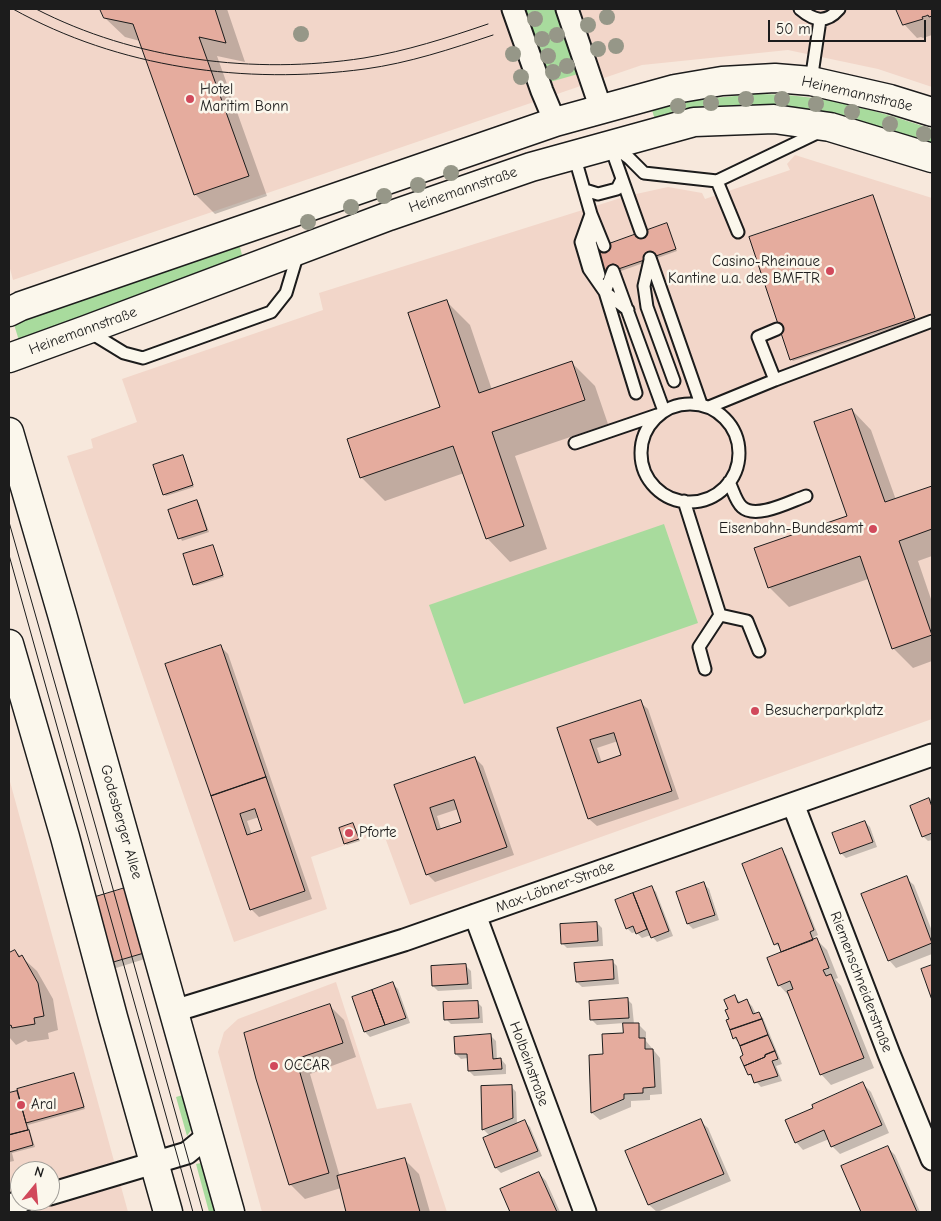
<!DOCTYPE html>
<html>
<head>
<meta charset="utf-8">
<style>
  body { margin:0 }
  #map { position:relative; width:941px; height:1221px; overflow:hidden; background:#f7e8dc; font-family:"Comic Neue",sans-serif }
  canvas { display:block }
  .frame { position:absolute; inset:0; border:10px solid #1c1c1c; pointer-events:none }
  .north { position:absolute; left:10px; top:1161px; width:50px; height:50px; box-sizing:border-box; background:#fbf7ec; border:1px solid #a29f99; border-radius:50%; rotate:17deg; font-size:14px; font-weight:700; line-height:20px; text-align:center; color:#1c1c1c }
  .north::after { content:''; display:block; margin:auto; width:18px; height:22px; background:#d1495b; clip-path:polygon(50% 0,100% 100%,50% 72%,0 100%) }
  .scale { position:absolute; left:768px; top:20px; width:158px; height:22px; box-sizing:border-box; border:2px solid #1c1c1c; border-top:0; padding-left:6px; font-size:15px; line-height:18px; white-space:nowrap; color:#1c1c1c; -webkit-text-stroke:4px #fbf7ec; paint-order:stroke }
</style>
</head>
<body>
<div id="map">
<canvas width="941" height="1221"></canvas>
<div class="frame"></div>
<div class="north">N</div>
<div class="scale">50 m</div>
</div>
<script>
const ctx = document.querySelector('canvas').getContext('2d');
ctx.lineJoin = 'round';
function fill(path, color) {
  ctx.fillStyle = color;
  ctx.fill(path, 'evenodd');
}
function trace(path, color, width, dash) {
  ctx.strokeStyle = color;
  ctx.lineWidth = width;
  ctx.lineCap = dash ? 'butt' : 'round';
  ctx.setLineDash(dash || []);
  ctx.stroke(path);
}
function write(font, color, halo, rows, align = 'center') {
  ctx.font = font + ' "Comic Neue",sans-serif';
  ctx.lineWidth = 5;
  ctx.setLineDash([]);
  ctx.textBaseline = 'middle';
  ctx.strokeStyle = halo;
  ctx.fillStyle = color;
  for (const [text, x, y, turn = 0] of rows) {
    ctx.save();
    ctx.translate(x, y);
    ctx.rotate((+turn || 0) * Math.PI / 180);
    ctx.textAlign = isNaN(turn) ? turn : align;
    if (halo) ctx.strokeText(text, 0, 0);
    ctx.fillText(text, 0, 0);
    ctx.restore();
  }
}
const built = new Path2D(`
  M9 9H932V87L878 69 788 50 642 65 13 280 9 265Z
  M795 155 932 198V719L410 905 383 832 311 857 327 909 234 942 67 456 93 448 91 439 137 422 122 379 323 310 319 293 627 196 668 187 702 193 705 199 790 170 787 164Z
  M9 778 128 1212H9ZM20 1171H50V1201H20Z
  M336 982 377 1109 411 1103 447 1212H262L218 1052 224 1032 238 1019Z`);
const green = new Path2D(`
  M525 9H556L578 74 550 82Z
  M757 94C822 94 871 109 932 129V145L655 120 652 110 702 99Z
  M239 243 243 259 20 344 13 321Z
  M664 524 698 623 464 704 429 605Z
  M186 1094 193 1127 187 1136 176 1097Z
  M206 1162 220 1212H209L196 1164Z`);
const shadow = new Path2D(`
  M102 9H227L245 62 217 56 267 196 215 214 195 194 140 41 125 37 105 18Z
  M895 9H932V35L923 38 921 37 917 38 903 23 899 13Z
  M873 197 875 199 916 320 793 361 791 359Z
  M666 224 677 251 607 276 605 274 597 250Z
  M446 301 470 325 492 390 572 363 595 386 608 424 515 456 547 549 510 562 487 538 464 473 385 501 361 477 442 408Z
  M852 410 871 430 896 500 932 487V556L918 561 932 602V661L913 668 893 648 868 579 789 607 769 587 848 516Z
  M182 456 184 458 194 487 166 496 164 494Z
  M197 501 199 503 209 532 182 541 169 510Z
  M212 546 214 548 224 577 196 586 194 584Z
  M220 646 228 654 312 899 259 917 251 909ZM259 817 264 831 252 835 247 821Z
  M640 702 648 709 679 799 597 826 589 819 559 729ZM618 741 623 756 602 763 597 748Z
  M475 758 483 766 514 855 435 882 427 874 396 786ZM458 809 463 822 441 829 437 816Z
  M932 798V840L928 841 923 836 911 806Z
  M865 822 870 827 877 847 846 858 841 853Z
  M353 824 360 841 347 845 345 843Z
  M781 850 786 855 818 935 814 937 815 940H817L827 950 838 978 835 979 841 986 874 1068 831 1085 821 1074 789 996 779 985 783 953 781 948 775 944Z
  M906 878 914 885 932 931V954L896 968 889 960Z
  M704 884 709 889 719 920 693 929 688 924 678 892Z
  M651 887 656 892 673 936 657 942 651 935 642 938 636 932 632 933 627 928 617 901Z
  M94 899 148 958 116 968 111 963Z
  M597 923 602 928 603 946 567 948 562 943Z
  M15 951 37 971 53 999 58 1030 48 1033 49 1039 28 1042 26 1040 16 1045 9 1037V955Z
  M612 961 617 966 619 984 582 987 577 982Z
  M466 966 471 971 472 989 438 991 433 986Z
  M393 984 398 989 410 1023 370 1037 365 1032 353 998Z
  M735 997 741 1003 747 1001 752 1006 756 1014 758 1013 763 1018 782 1064 776 1066 782 1081 761 1087 749 1074 745 1056 740 1044 734 1038 730 1020V1009Z
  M627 999 632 1004 634 1024H638L646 1032V1041L660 1058 662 1094 650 1095V1100L631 1101V1107L600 1120 592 1113 590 1056 604 1055 625 1034 624 1023 597 1025 592 1020Z
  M477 1002 482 1007 483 1023 451 1024 446 1019Z
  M329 1005 344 1020 356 1057 310 1074 340 1177 404 1159 419 1174 430 1212H348L341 1188 305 1199 290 1184 246 1034Z
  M491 1036 496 1041 497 1060 501 1059 506 1065V1074L474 1076 469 1071 468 1058 461 1059 456 1054Z
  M74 1074 76 1077 85 1109 28 1125 35 1147 12 1153 14 1161 9 1162V1094Z
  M863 1084 871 1092 889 1133 840 1154 832 1146 829 1139 803 1150 796 1142 815 1108Z
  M511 1086 516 1092 517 1125 525 1122 530 1127 542 1156 501 1173 496 1168 484 1138 490 1136 483 1129Z
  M700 1121 708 1128 731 1181 657 1212 649 1205 627 1152Z
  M888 1148 895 1155 920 1212H863L843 1167Z
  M539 1173 546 1181 560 1212H511L501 1189Z`);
const building = new Path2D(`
  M100 9H215L226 43 199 37 249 176 194 195 133 24 104 18Z
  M896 9H932V16L929 17 928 15 926 16 922 17 923 19 903 25Z
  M873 195 915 318 790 360 749 237Z
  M667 223 676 249 604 274 595 249Z
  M447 300 479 393 572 361 585 400 492 432 524 526 486 539 453 446 360 478 347 439 440 407 408 313Z
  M852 409 885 502 932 486V529L899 541 932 635 892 649 860 556 768 588 754 548 847 516 814 422Z
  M183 455 193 485 163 495 153 465Z
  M197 500 207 530 178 539 168 510Z
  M213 545 223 575 193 585 183 554Z
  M221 645 266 777 211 796 165 664Z
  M641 700 672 791 588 819 557 728ZM614 733 621 755 598 763 590 740Z
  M475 757 507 847 426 875 394 785ZM454 800 461 822 437 830 430 808Z
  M266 777 305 891 250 910 211 796ZM255 809 262 830 247 835 240 814Z
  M929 798 932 807V833L922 837 910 806Z
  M865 821 873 842 840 854 832 833Z
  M353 823 359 839 344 844 339 828Z
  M782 848 814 930 810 932 813 940 781 952 778 943 774 945 742 864Z
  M907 876 932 943 888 961 861 894Z
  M704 882 715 915 687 924 676 892Z
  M652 886 669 931 651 938 633 893Z
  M125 888 144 953 110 963 92 898Z
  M633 893 647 929 636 934 633 926 626 929 615 900Z
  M597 922 598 941 561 944 560 924Z
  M817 938 829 968 823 970 826 976 831 974 864 1058 820 1075 787 991 793 989 790 981 778 986 767 958Z
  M15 950 19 957 22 955 38 983 44 1016 34 1018 35 1024 12 1028 11 1025 9 1026V953Z
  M613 960 614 979 576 982 574 963Z
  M466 964 468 984 432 986 431 966Z
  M932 965V1000L921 969Z
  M393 982 406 1018 385 1025 372 990Z
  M372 990 385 1025 364 1032 352 997Z
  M735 995 738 1003 747 999 753 1014 759 1012 762 1019 730 1030 726 1020 729 1019 725 1010 728 1009 724 1000Z
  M628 998 629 1018 590 1020 589 1001Z
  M478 1001 479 1018 444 1020 443 1002Z
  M330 1004 343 1043 296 1059 329 1173 289 1185 256 1079 244 1033Z
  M762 1019 768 1035 740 1046 736 1037 733 1039 730 1030Z
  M623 1023H639V1038H645V1049H653L655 1087 643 1088V1093L624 1094V1099L591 1113 589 1055 603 1054 602 1034 623 1033Z
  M491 1034 493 1059 501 1058 502 1069 468 1071 467 1054H455L454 1037Z
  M768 1035 775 1051 765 1055V1057L744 1066 740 1057 743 1055 740 1046Z
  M775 1051 778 1059 772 1061 778 1076 754 1083 751 1074 748 1075 744 1066 765 1057V1055Z
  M74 1073 84 1107 26 1123 17 1089Z
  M863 1082 882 1125 831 1147 824 1130 795 1143 785 1120 813 1108 812 1105Z
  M512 1085 513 1118 482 1130 481 1086Z
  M17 1091 28 1130 9 1135V1093Z
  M701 1119 724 1174 648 1205 625 1151Z
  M525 1120 538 1151 495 1168 483 1138Z
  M29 1130 33 1145 9 1152V1135Z
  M888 1146 917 1212H861L841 1166Z
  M405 1158 420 1212H346L337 1176Z
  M539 1172 557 1212H510L500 1189Z`);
const service = new Path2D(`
  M800 9C814 21 826 24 839 9
  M811 81 820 20
  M610 145 641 232
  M614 147 629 158 644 173 717 181 819 132
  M574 155 591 214 604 246
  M717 181 738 232
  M585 190 598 194 617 189 622 179
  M591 214 581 242 589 269 605 292 628 310
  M596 227 590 242 599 275
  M650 258 701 404
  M650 260 644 286 647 307 674 381
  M613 271 664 411
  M613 271 605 292 636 393
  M88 331 124 353 143 358 271 312 286 293 298 253
  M775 380 758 337 777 329
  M641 453a49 49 0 1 1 98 0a49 49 0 1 1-98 0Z
  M709 407 775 380 932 321
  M575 443 657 415
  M729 482C733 490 736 502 742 507 756 520 791 501 806 496
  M684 501 720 615 747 621 759 651
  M705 669 699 647 720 615`);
const minor = new Path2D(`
  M513 9 542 91 555 122
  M567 9 601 109
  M793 804 889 1054 932 1159
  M475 915 585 1212
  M174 1011 404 940 932 755
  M50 1194 187 1153 209 1135
  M9 1205 23 1201`);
const secondary = new Path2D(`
  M9 312 21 306 555 122 675 89 722 81 775 78 811 81 890 99 932 112
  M9 358 86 330 389 216 531 167 694 122 774 119 830 127 932 158`);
const primary = new Path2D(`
  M9 432 62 614 230 1212
  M9 644 65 837 113 1017 168 1212`);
const tram = new Path2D(`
  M13 9C119 68 245 85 365 69 409 63 451 49 493 35
  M36 9C135 60 254 75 364 58 406 51 447 38 488 24
  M9 522 96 828 203 1212
  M9 555 193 1212`);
const trees = [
  [607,17],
  [535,19],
  [588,25],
  [301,34],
  [557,35],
  [542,39],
  [616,46],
  [598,49],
  [513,54],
  [548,56],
  [567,66],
  [553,72],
  [521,77],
  [746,99],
  [782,99],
  [711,103],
  [816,104],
  [678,106],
  [852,112],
  [890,124],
  [924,134],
  [451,173],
  [418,185],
  [384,196],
  [351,207],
  [308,222]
];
const markers = [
  [190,99,5,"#d1495b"],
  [830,271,5,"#d1495b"],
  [873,529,5,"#d1495b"],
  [755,711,5,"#d1495b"],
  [349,833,5,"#d1495b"],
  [274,1066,5,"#d1495b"],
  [21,1105,5,"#d1495b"]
];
const poiNames = [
  ["Hotel",200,90],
  ["Maritim Bonn",200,107],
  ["Casino-Rheinaue",820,262,"right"],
  ["Kantine u.a. des BMFTR",820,279,"right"],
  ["Eisenbahn-Bundesamt",863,529,"right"],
  ["Besucherparkplatz",765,711],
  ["Pforte",359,833],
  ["OCCAR",284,1066],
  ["Aral",31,1105]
];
const streetNames = [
  ["Heinemannstraße",857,94,13],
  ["Heinemannstraße",463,190,-19],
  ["Heinemannstraße",83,331,-20],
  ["Godesberger Allee",121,822,74],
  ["Max-Löbner-Straße",555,887,-20],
  ["Riemenschneiderstraße",861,982,69],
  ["Holbeinstraße",529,1064,70]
];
fill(built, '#f2d6c9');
fill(green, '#a8db9d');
fill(shadow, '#0003');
fill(building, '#e5ac9e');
trace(building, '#1c1c1c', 1);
trace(service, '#1c1c1c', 15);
trace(minor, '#1c1c1c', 25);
trace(secondary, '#1c1c1c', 31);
trace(primary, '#1c1c1c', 31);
trace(service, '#fbf7ec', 11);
trace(minor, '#fbf7ec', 21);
trace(secondary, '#fbf7ec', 28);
trace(primary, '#fbf7ec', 28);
trace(tram, '#1c1c1c', 1);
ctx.fillStyle = '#969788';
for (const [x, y] of trees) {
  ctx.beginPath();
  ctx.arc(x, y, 8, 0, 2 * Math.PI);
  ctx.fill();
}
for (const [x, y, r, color] of markers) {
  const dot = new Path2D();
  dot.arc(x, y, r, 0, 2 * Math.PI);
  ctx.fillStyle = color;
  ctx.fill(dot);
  trace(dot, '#fbf7ec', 2);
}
write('15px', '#1c1c1c', '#fbf7ec', poiNames, 'left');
write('15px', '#1c1c1c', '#fbf7ec', streetNames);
</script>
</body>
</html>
